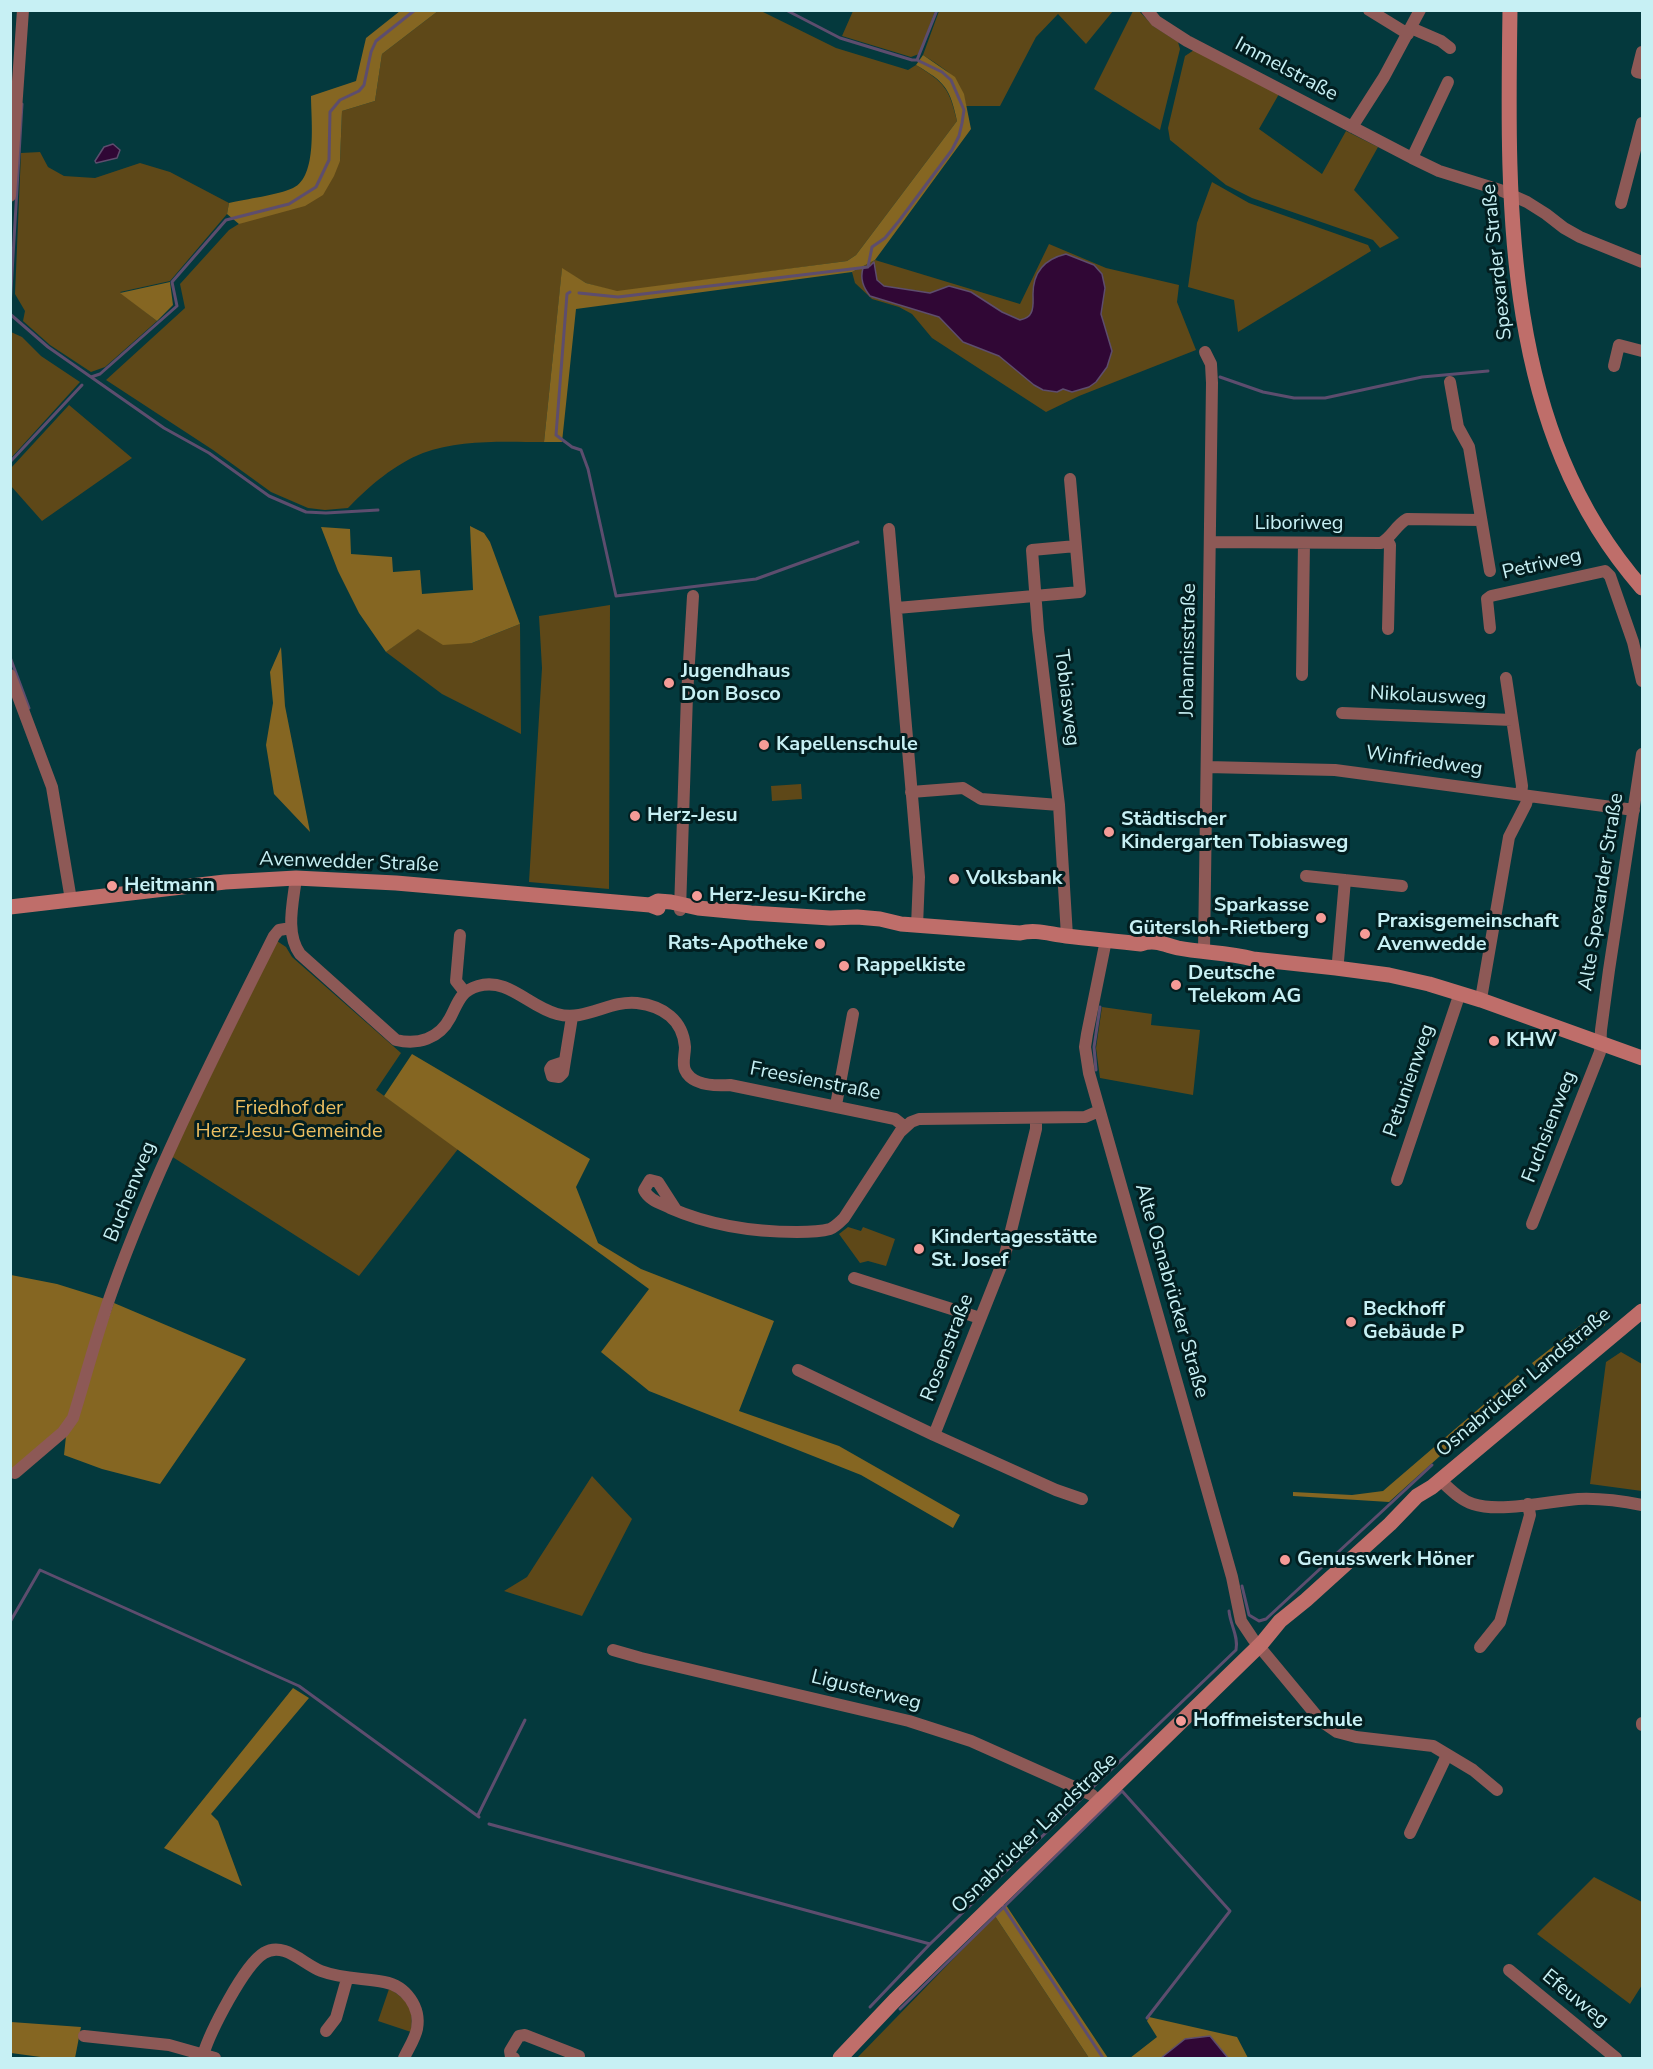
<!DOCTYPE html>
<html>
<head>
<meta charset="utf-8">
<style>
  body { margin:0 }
  #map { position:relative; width:1653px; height:2069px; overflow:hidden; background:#04393d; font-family:"Nunito Sans",sans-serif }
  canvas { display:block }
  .frame { position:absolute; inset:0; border:12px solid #c7f0f4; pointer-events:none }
</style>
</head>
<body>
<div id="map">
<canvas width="1653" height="2069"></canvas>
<div class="frame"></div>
</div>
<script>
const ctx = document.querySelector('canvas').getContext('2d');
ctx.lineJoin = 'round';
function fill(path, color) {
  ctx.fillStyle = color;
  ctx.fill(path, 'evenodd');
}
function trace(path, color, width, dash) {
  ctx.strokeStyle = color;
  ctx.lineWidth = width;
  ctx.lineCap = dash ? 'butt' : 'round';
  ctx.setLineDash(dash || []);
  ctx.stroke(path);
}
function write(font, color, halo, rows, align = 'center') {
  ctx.font = font + ' "Nunito Sans",sans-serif';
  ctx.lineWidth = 6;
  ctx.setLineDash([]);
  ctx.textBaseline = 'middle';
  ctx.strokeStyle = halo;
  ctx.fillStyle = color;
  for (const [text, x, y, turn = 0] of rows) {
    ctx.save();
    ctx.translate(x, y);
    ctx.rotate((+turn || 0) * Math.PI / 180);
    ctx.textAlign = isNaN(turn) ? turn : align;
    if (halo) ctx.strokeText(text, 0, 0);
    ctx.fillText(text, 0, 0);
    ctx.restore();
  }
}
const green = new Path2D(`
  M438 11H761L836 48 908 70 916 65C945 83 949 88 957 121L856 255 847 261 617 292 586 283 562 269 544 442C505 442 460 439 423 453 395 464 369 486 348 508L325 510 308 508 271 492 213 450 106 380 185 308 180 284 229 230 340 161 342 111 375 101 382 54Z
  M853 11V10L935 11 919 54 911 57 842 36Z
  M939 11H1113L1086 44 1058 14 1036 37 1000 106H966C961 77 946 70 923 55Z
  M1133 11H1139L1153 26 1178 42 1180 49 1160 130 1094 89Z
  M1194 50 1279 94 1259 129 1322 174 1346 131 1378 147 1354 190 1399 238 1380 248 1373 240 1252 198 1226 185 1170 140 1168 128 1185 56Z
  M40 152 48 167 64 176 95 178 140 163 170 172 229 203 227 214 170 281 120 292 157 321 105 367 91 372 50 345 23 321 25 311 15 294 21 153Z
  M1212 182 1249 203 1368 245 1371 251 1238 332 1234 300 1188 287 1197 223Z
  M1049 244 1106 268 1179 285 1177 302 1196 350 1079 396 1046 412 932 338 912 314 899 307 872 299 855 283 852 272 875 260 1020 304Z
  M11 332 22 337 41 356 80 382 11 458Z
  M69 405 132 458 42 521 11 486V468Z
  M610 605 609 889 529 882 542 668 539 616Z
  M520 624 521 734 442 694 386 652 418 628 472 643Z
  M801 784 802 799 772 801 771 786Z
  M277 941 286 947 292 957 401 1053 376 1090 458 1149 359 1276 171 1156Z
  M1102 1007 1152 1014 1151 1025 1200 1030 1193 1095 1100 1078 1096 1048Z
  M848 1227 861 1231 863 1227 895 1239 886 1266 868 1261 860 1263 839 1234Z
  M1621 1352 1642 1364 1641 1399 1642 1401V1491L1590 1484 1606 1362Z
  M592 1476 632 1519 582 1616 504 1591 527 1577Z
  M1594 1877 1642 1902V1985L1630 2004 1537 1934Z
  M995 1916 1089 2058H857Z
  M389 1989C409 2000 414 2010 411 2032L378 2021Z`);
const forest = new Path2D(`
  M400 11H438L382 54 375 101 342 111 340 161 334 176 323 195 305 206 239 224 227 214 229 203C246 199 278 195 293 188 318 177 311 120 311 96L356 81 366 38Z
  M923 55 955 77 964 94 971 129 875 260 852 272 576 309 562 442H544L562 268 586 283 617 291 847 261 856 255 957 121C950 88 945 82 916 65Z
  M170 282 173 305 157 321 120 293Z
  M470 526 484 533 490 542 520 624 472 643 443 645 418 629 386 652 359 613 338 571 321 527 350 529 351 554 392 557 393 572 420 570 422 594 473 590Z
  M281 647 285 706 310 832 274 794 266 745 273 703 270 672Z
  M412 1054 590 1159 576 1187 598 1243 641 1269 774 1321 739 1411 839 1446 960 1515 953 1528 861 1475 649 1391 601 1352 649 1289 384 1096Z
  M11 1275 57 1284 105 1299 70 1416 61 1430 11 1471Z
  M114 1303 246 1359 160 1484 102 1469 64 1455 66 1436Z
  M1600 1310 1605 1325 1542 1375 1532 1363Z
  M1518 1375 1528 1386 1450 1447 1389 1502 1293 1496V1492L1352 1495 1383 1491Z
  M293 1688 309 1698 211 1814 218 1821 242 1886 164 1848Z
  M1006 1905 1108 2058H1089L995 1916Z
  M1149 2017 1237 2037 1248 2058H1228L1210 2036 1185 2039 1161 2058H1130L1157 2037 1147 2021Z
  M11 2022 81 2027 75 2058H48L11 2053Z`);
const water = new Path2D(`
  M113 144 120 150 117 158 96 163 95 161 104 147Z
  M1066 254 1094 265 1102 274 1105 288 1101 314 1112 351 1107 367 1096 382 1089 387 1072 392 1063 389 1057 392 1043 390 1034 385 999 356 963 342 939 317 870 296C863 287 860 279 863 268L870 266 874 262 877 280 884 286 930 293 949 286 971 292 1002 312 1020 320C1024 319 1029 318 1031 313 1034 308 1033 300 1033 294 1033 272 1045 259 1066 254Z
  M1210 2036 1228 2058H1161L1185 2039Z`);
const stream = new Path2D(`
  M917 60 937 10
  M570 292 567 294 556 435 572 447 581 450 588 469 616 596 756 579 858 542
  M579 293 618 297 868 267 872 247 885 238 899 221 952 150 959 136 962 123 964 110 951 80 942 72 917 60H912L840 38 786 10
  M10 307 22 104
  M10 314 48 347 164 428 209 453 269 496 306 512 326 513 378 510
  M91 377 100 374 177 306 172 282 226 220 289 204 316 187 329 160 330 112 340 100 359 91 364 85 371 52 376 41 415 10
  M1220 377 1263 392 1294 398H1325L1422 377 1488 371
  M10 462 82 385
  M10 657 29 708
  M1096 1070 1094 1047 1100 1007
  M1242 1586 1249 1615 1259 1621 1266 1619 1432 1465
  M10 1622 40 1570 299 1686 479 1817
  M1087 1788H1092L1236 1650C1239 1637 1230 1624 1229 1611
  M478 1815 525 1720
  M489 1824 930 1944
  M1003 1906 1103 2058
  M870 2007 930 1944 1082 1798
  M900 2009 1122 1791 1230 1911 1147 2018`);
const street = new Path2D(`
  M1147 10 1156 21 1187 41 1412 158 1439 171 1500 190 1527 202 1546 214 1564 228 1580 237 1642 262
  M1369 10 1408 34
  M1411 28 1441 41 1450 48
  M1642 52 1637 72 1642 73
  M1352 127 1384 77 1420 10
  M1412 158 1448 82
  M10 196 23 10
  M1621 203 1642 123
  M1614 366 1619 345 1642 351
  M1450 382 1458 427 1469 447 1490 571
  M889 529 919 877 917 926
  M1387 540 1390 545 1388 629
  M1210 542 1381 543C1392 537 1396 525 1407 519L1481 520
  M897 608 1080 592 1070 479
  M1490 628 1487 599 1491 596 1605 571 1610 576 1633 642 1642 681
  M10 675 52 787 71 900
  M1302 675 1304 543
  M1506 678 1522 786 1521 795
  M1342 713 1512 720
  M1207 767 1335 770 1634 810
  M911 792 963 788 981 799 1059 805
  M1306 876 1402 886
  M296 878C293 903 285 933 300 954L396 1040C418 1045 439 1039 450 1018 458 1003 460 991 478 986 508 977 529 1007 557 1014 585 1022 609 1000 637 1003 663 1006 683 1020 685 1047 685 1055 682 1063 685 1070 692 1086 715 1086 730 1085L895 1119 905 1127
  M680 910 687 695 693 596
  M460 935 456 981 464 991
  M1067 936 1059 805 1038 630 1032 550 1076 546
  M1106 940 1087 1034 1085 1047 1089 1073 1232 1577 1241 1621 1253 1639 1321 1721 1337 1732 1356 1737 1433 1746 1473 1770 1497 1790
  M1204 951 1212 383 1211 364 1205 352
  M1338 961 1345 880
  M1482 993 1509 837 1526 804 1528 796
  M564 1062 552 1066 550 1069 552 1076 559 1077 563 1073 572 1017
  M836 1105 853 1014
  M1397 1180 1460 993
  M676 1210 658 1182 650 1180 644 1190C649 1200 660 1203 670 1208 711 1226 752 1232 797 1232 808 1232 819 1232 830 1229 835 1227 840 1222 844 1218L900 1132 911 1122 919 1119 1085 1117 1099 1111
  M1532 1224 1600 1052 1601 1030 1609 970 1642 754
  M854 1278 980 1318
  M798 1370 934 1435 1056 1490 1082 1499
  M934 1435 1004 1259 1036 1129V1118
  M15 1473 63 1432 73 1418C86 1376 97 1333 112 1291 156 1168 216 1052 274 936L279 930 291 928
  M1440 1480C1450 1489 1460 1500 1473 1504 1500 1513 1549 1501 1578 1499 1600 1498 1622 1501 1642 1505
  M1480 1647 1500 1622 1530 1515 1528 1504
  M613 1650 641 1658 909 1721 971 1741 1092 1795 1098 1801
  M1642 1723V1725
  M1410 1833 1447 1755
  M1509 1970 1616 2058
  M326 2031 336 2018 347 1979
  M84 2036 169 2045 215 2058
  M203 2055C210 2032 244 1965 264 1953 284 1941 303 1964 321 1971 342 1979 363 1978 384 1982 406 1986 421 2007 417 2029 415 2039 408 2049 404 2058
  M514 2058 511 2057 510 2051 519 2036 525 2035 579 2056`);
const secondary = new Path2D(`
  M1510 10C1507 208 1503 430 1642 588
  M650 905 658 901 671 902 698 908 751 913 830 918 857 917 880 919 901 924 1020 933C1036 929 1049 934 1066 936 1091 939 1116 941 1141 944 1155 939 1165 945 1178 948 1203 953 1228 952 1253 959L1336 968 1389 975 1429 984 1481 1000 1642 1058
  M10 907 225 882 296 878 396 883 650 905 658 908
  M840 2058 895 2000 1262 1643 1280 1621 1306 1600 1390 1524 1417 1496 1432 1487 1642 1311`);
const markers = [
  [669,683,6,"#f59b97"],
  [764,745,6,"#f59b97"],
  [635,816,6,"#f59b97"],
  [1109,832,6,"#f59b97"],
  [954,879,6,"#f59b97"],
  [112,886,6,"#f59b97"],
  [697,896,6,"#f59b97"],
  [1321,918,6,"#f59b97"],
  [1365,934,6,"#f59b97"],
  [820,944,6,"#f59b97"],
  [844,966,6,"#f59b97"],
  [1176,985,6,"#f59b97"],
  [1494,1041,6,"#f59b97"],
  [919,1249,6,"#f59b97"],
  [1351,1322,6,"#f59b97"],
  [1285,1560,6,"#f59b97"],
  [1181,1721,6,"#f59b97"]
];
const streetNames = [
  ["Immelstraße",1286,70,28],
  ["Spexarder Straße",1498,262,-96],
  ["Liboriweg",1299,524],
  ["Petriweg",1542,565,-13],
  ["Johannisstraße",1189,650,-89],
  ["Nikolausweg",1428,697,3],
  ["Tobiasweg",1066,698,83],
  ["Winfriedweg",1424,762,8],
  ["Avenwedder Straße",349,863,2],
  ["Alte Spexarder Straße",1602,892,-81],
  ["Petunienweg",1410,1081,-71],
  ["Freesienstraße",815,1082,11],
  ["Fuchsienweg",1550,1127,-69],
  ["Buchenweg",131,1192,-68],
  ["Alte Osnabrücker Straße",1171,1291,74],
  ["Rosenstraße",948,1348,-69],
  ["Osnabrücker Landstraße",1524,1383,-40],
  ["Ligusterweg",866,1691,14],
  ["Osnabrücker Landstraße",1035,1834,-44],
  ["Efeuweg",1575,1999,39]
];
const poiNames = [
  ["Jugendhaus",681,672],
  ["Don Bosco",681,695],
  ["Kapellenschule",776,745],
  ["Herz-Jesu",647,816],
  ["Städtischer",1121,820],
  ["Kindergarten Tobiasweg",1121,843],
  ["Volksbank",966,879],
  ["Heitmann",124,886],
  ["Herz-Jesu-Kirche",709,896],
  ["Sparkasse",1309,906,"right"],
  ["Gütersloh-Rietberg",1309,929,"right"],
  ["Praxisgemeinschaft",1377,922],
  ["Avenwedde",1377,945],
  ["Rats-Apotheke",808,944,"right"],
  ["Rappelkiste",856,966],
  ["Deutsche",1188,974],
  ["Telekom AG",1188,997],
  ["KHW",1506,1041],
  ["Kindertagesstätte",931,1238],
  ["St. Josef",931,1261],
  ["Beckhoff",1363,1310],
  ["Gebäude P",1363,1333],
  ["Genusswerk Höner",1297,1560],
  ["Hoffmeisterschule",1193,1721]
];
const parkNames = [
  ["Friedhof der",289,1109],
  ["Herz-Jesu-Gemeinde",289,1132]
];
fill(green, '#5e4818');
fill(forest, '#856622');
fill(water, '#300735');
trace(water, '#5d4d6e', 1.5);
trace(stream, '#5d4d6e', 3);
trace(street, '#8d5956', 12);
trace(secondary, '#bf6e6a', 15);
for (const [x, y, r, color] of markers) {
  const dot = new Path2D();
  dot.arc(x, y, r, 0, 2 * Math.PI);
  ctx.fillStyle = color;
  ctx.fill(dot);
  trace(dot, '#021e20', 2);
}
write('20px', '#c7f0f4', '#021e20', streetNames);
write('bold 20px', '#c7f0f4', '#021e20', poiNames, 'left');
write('20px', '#ecbe61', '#021e20', parkNames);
</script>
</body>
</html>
